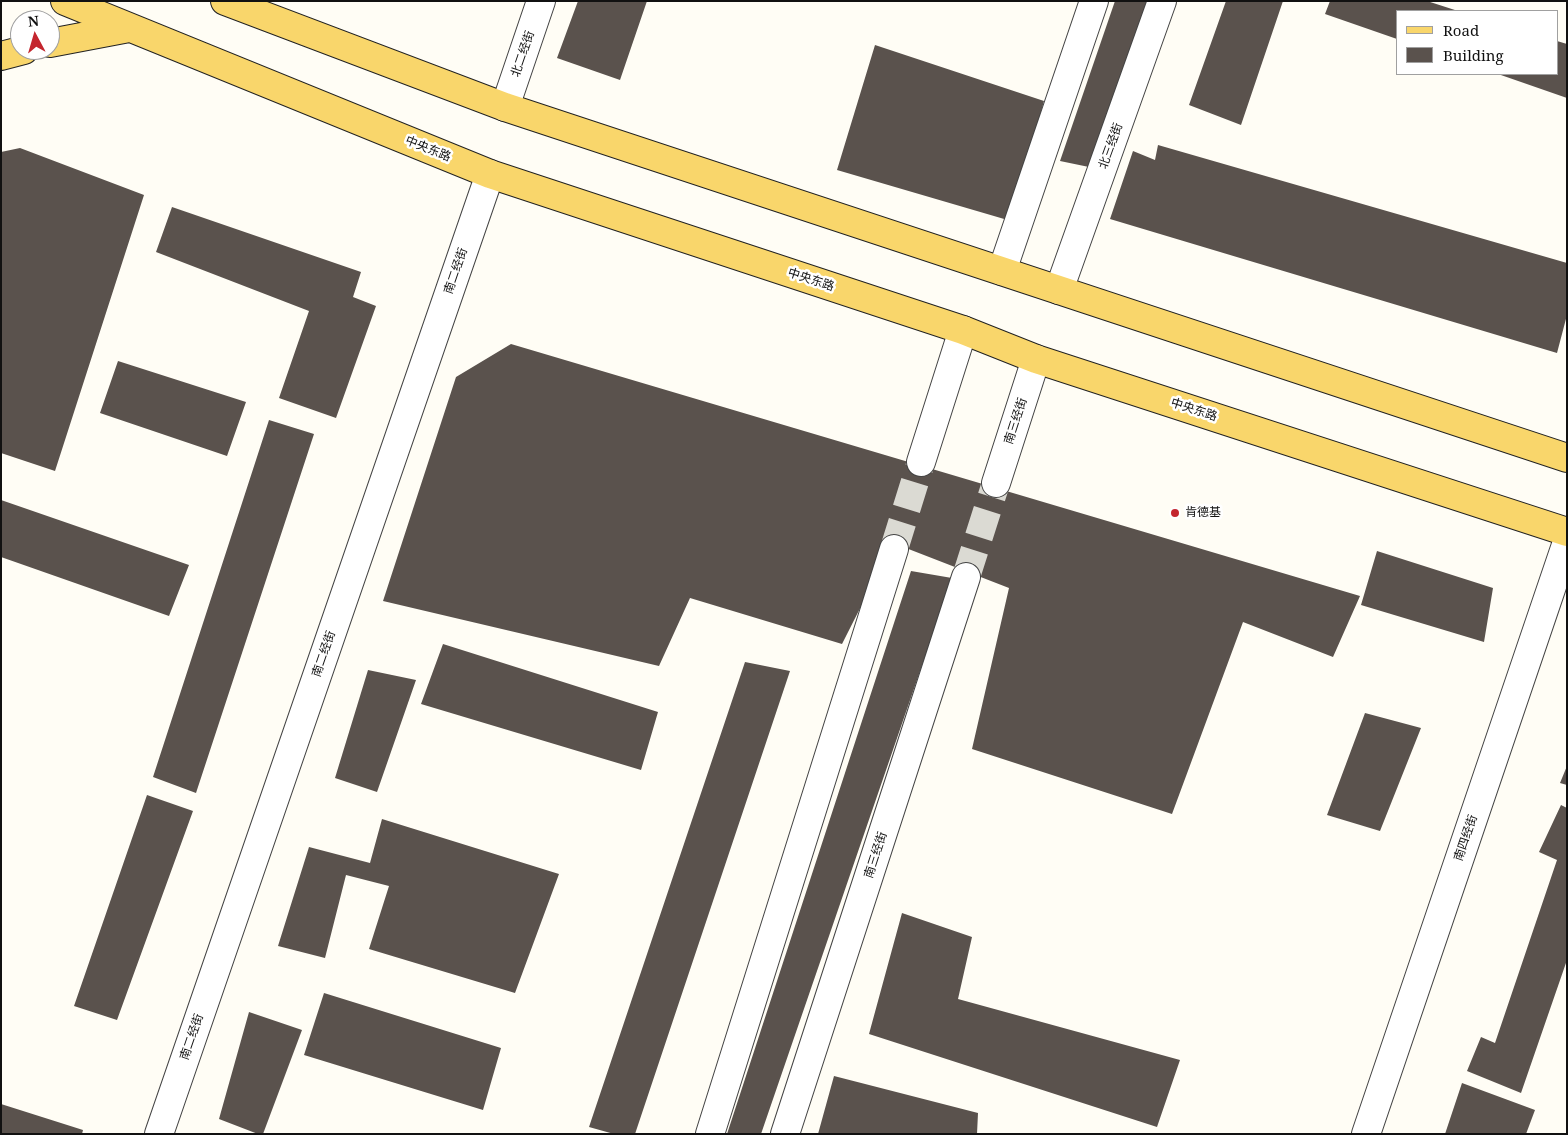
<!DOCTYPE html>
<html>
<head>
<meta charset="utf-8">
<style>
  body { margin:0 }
  #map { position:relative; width:1568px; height:1135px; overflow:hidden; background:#fffdf5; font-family:"Noto Serif",serif }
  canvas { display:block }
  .frame { position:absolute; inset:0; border:2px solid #111; pointer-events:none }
  .legend { position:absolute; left:1396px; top:10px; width:162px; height:65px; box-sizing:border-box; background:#fff; border:1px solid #a0a0a0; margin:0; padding:6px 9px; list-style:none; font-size:15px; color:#111 }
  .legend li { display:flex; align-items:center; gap:10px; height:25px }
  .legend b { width:25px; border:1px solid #a0a0a0 }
  .north { position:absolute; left:10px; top:10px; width:50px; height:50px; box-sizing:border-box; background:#fff; border:1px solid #a0a0a0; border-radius:50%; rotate:354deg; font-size:14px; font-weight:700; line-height:20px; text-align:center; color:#111 }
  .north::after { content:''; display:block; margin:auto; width:18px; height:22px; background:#c4262e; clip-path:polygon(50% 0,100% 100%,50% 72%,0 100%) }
</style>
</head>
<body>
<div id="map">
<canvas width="1568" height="1135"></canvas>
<div class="frame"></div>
<ul class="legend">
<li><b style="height:6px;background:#f9d66b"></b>Road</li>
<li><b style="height:14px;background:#5a524d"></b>Building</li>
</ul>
<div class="north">N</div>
</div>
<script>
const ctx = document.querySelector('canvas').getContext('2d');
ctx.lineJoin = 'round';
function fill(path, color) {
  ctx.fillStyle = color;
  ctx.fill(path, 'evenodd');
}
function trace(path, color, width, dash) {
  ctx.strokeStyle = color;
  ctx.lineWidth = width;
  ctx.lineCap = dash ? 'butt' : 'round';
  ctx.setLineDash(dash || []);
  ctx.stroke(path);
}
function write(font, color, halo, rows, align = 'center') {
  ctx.font = font + ' "Noto Serif","Noto Sans SC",serif';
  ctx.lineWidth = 5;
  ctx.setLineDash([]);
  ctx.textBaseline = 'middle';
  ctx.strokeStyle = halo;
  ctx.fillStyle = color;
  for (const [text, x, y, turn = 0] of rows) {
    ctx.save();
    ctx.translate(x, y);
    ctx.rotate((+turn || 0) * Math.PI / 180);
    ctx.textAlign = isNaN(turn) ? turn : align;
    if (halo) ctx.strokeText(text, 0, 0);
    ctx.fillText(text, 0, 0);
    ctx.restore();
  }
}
const building = new Path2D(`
  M578 1H647L620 80 557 58Z
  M1115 1H1147L1089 167 1060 161Z
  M1226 1H1283L1241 125 1189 105Z
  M1330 1H1427L1458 11H1397V39L1325 14Z
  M1557 41 1567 44V98L1498 74H1557Z
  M875 45 1044 101 1011 221 837 170Z
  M1158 145 1567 263V315L1557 353 1110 219 1133 151 1155 160Z
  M20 148 144 195 55 471 1 453V152Z
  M172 207 361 272 353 297 376 306 336 418 279 398 309 311 156 252Z
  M511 344 1360 596 1333 657 1243 622 1172 814 972 749 1009 588 893 543 842 644 690 598 659 666 383 601 456 377Z
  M118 361 246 402 227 456 100 413Z
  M269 420 314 434 196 793 153 777Z
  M1 500 189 565 169 616 1 557Z
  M1377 551 1493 588 1484 642 1361 605Z
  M911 571 952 578 761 1134H727Z
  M443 644 658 712 641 770 421 704Z
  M745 662 790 671 635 1134H614L589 1127Z
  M368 670 416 680 377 792 335 778Z
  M1365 713 1421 728 1380 831 1327 815Z
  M1567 766V785L1560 783Z
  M147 795 193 811 117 1020 74 1006Z
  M1561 805 1567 808V960L1521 1093 1467 1071 1481 1037 1495 1043 1557 860 1539 852Z
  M382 819 559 874 515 993 369 949 389 886 346 875 325 958 278 946 309 847 370 863Z
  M902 913 972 937 958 999 1180 1060 1157 1127 869 1034Z
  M324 993 501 1048 483 1110 304 1055Z
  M249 1012 302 1030 263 1134H258L219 1119Z
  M834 1076 978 1113 977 1134H818Z
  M1462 1083 1535 1110 1526 1134H1445Z
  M1 1104 83 1130 82 1134H1Z`);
const streetTunnel = new Path2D(`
  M894 549 921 462
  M966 577 996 483`);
const street = new Path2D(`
  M505 107 541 1
  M1002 271 1094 1
  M1059 290 1162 1
  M921 462 963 330
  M996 483 1036 359
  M159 1134 490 174
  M710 1134 894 549
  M785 1134 966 577
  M1366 1134 1567 542`);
const primary = new Path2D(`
  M65 1 490 174 963 330 1036 359 1567 532
  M225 1 505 107 1567 458
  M50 43 129 28
  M1 56 24 50`);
const markers = [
  [1175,513,5,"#c4262e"]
];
const streetNames = [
  ["北二经街",523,54,-71],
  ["北三经街",1111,146,-70],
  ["中央东路",428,149,22],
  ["南二经街",456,271,-71],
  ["中央东路",811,280,18],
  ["中央东路",1194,410,18],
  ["南三经街",1016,421,-72],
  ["南二经街",324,654,-71],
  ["南四经街",1466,838,-71],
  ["南三经街",876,855,-72],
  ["南二经街",192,1037,-71]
];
const poiNames = [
  ["肯德基",1185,513]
];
fill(building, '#5a524d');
trace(streetTunnel, '#dbdad3', 28, [28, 14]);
trace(street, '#444', 30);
trace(primary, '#222', 30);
trace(street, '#fff', 28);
trace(primary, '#f9d66b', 28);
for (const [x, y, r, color] of markers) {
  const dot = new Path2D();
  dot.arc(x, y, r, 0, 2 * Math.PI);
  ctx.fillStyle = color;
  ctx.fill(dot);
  trace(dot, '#fff', 2);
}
write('12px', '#111', '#fff', streetNames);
write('12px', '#111', '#fff', poiNames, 'left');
</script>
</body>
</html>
